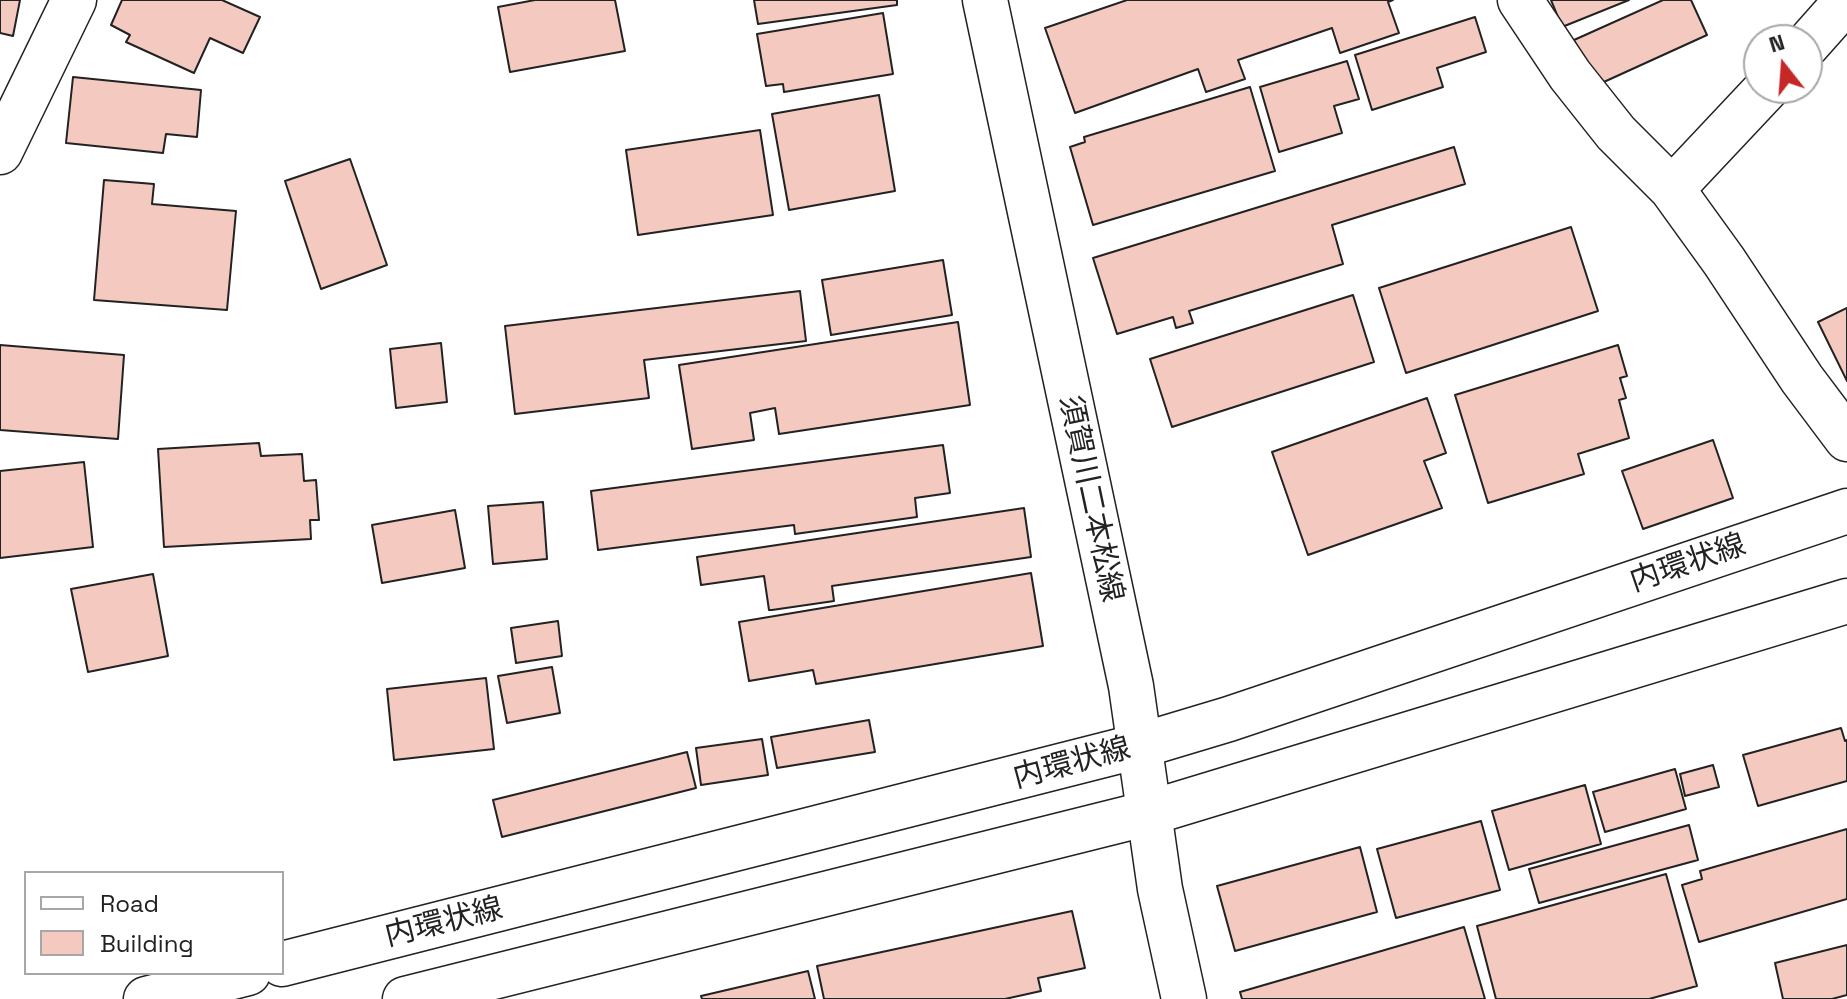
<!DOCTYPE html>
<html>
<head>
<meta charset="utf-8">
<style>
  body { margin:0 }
  #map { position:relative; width:1847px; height:999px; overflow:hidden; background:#fff; font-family:"Space Grotesk",sans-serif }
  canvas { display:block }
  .legend { position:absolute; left:24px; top:871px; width:260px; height:104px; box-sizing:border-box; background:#fff; border:2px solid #a7a7a7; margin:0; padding:10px 14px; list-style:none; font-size:24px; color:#222 }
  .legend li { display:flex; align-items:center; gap:16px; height:40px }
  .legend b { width:40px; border:2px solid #a7a7a7 }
  .north { position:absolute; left:1743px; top:24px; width:80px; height:80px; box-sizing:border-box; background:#fff; border:2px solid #a7a7a7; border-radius:50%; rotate:343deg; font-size:22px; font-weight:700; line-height:32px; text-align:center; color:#222 }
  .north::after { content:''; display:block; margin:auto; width:28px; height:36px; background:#c62828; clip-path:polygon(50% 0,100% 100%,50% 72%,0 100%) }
</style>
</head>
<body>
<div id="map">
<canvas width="1847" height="999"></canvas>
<ul class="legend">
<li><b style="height:10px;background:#fff"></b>Road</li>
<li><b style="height:22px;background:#f3c9c0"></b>Building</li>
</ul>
<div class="north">N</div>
</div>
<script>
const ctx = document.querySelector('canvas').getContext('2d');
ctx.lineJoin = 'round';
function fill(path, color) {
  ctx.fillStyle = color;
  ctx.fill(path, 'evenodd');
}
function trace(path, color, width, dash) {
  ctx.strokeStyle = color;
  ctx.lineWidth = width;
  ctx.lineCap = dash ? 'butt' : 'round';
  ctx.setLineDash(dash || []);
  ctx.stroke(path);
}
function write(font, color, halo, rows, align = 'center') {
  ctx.font = font + ' "Space Grotesk","Noto Sans JP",sans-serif';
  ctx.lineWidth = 6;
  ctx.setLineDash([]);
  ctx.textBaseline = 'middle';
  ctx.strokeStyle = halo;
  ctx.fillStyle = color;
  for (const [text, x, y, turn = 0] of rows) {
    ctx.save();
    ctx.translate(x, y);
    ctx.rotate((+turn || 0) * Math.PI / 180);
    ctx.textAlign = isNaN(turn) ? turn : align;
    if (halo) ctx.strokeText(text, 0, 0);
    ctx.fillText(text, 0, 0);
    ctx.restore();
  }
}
const building = new Path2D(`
  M0 0H20L13 36 0 33Z
  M122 0H222L260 17 243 53 210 38 194 73 126 42 130 35 111 25Z
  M535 0H615L625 51 510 72 498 7Z
  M754 0H897V5L758 24Z
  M1127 0H1393L1388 2 1399 33 1340 53 1332 28 1238 60 1245 79 1206 92 1198 69 1075 113 1045 28Z
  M1551 0H1629L1562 27Z
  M1663 0H1691L1707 35 1595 86 1574 40Z
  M883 13 893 74 784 92 783 84 766 86 757 34Z
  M1475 17 1486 52 1437 68 1443 87 1372 110 1355 55Z
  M1347 61 1359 99 1334 106 1342 133 1279 152 1260 87Z
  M73 77 201 90 197 137 166 134 163 153 66 143Z
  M1250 87 1275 171 1093 225 1070 147 1085 142 1084 137Z
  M879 95 895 191 789 210 772 114Z
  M760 130 773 215 638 235 626 150Z
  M1454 147 1465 184 1332 225 1343 264 1189 311 1193 323 1176 328 1173 317 1117 334 1093 258Z
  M350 159 387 265 321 289 285 181Z
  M104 180 154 184 152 204 236 211 227 310 94 300Z
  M1571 227 1598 311 1406 373 1379 288Z
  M943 260 952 315 831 335 822 280Z
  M800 291 806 341 644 360 649 398 515 414 505 326Z
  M1353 295 1374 362 1172 427 1150 359Z
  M1847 308V381L1818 322Z
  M958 322 970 405 779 434 775 408 750 413 754 440 692 449 679 365Z
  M441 343 447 402 396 408 390 349Z
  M0 345 124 355 118 439 0 430Z
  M1618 345 1627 376 1620 378 1626 398 1619 400 1629 438 1578 454 1584 474 1488 503 1455 395Z
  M1427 398 1446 453 1424 461 1442 508 1308 555 1272 452Z
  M1713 440 1733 498 1643 529 1622 471Z
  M259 443 261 456 302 454 304 481 316 480 319 520H310L311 539 164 547 158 449Z
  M943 445 950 493 915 498 917 517 795 534 794 525 598 550 591 491Z
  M84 462 93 547 0 558V471Z
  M543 502 547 559 493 564 488 506Z
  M1024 508 1031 557 832 586 834 601 772 610H769L764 576 701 585 697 557Z
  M455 510 465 568 382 583 372 525Z
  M1031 573 1043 646 816 684 813 670 749 681 739 622Z
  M153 574 168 656 88 672 71 589Z
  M558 621 562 656 516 663 511 628Z
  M552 667 560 713 507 723 498 676Z
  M486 678 494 749 394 760 387 689Z
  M869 720 875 752 777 768 771 737Z
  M1841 728 1845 741 1847 740V781L1758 806 1743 755Z
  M762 739 768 775 701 785 696 748Z
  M687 752 696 788 502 837 493 800Z
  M1713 765 1719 787 1685 796 1680 774Z
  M1675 769 1686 809 1605 832 1593 792Z
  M1585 785 1601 844 1509 870 1492 811Z
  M1481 821 1500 890 1396 918 1377 849Z
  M1689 825 1698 860 1539 903 1529 869Z
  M1847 829V899L1699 942 1682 885 1702 879 1700 871Z
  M1360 847 1377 912 1235 951 1217 886Z
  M1666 874 1697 986 1649 999H1496L1477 926Z
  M1072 911 1085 968 1038 978 1041 991 1005 999H824L817 966Z
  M1464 927 1485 999H1242L1240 992Z
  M1847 945V995L1832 999H1783L1775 963Z
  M808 971 815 999H702L701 996Z`);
const minor = new Path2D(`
  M1520 0 1570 75 1616 133 1672 189 1724 261 1802 379 1847 439
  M1807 45 1847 0
  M0 152 74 0
  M1672 189 1767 88
  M282 964 1139 746
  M146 999 248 973
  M405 999 1149 813`);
const major = new Path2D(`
  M985 0 1131 686 1160 889 1184 999
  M1139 746 1229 719 1847 511
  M1149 813 1847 601`);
const streetNames = [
  ["須賀川二本松線",1090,499,78],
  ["内環状線",1688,564,-19],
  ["内環状線",1072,764,-15],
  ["内環状線",444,923,-14]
];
fill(building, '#f3c9c0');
trace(building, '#222', 2);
trace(minor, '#222', 47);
trace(major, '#222', 47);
trace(minor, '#fff', 44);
trace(major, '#fff', 44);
write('30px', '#222', '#fff', streetNames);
</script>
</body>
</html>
